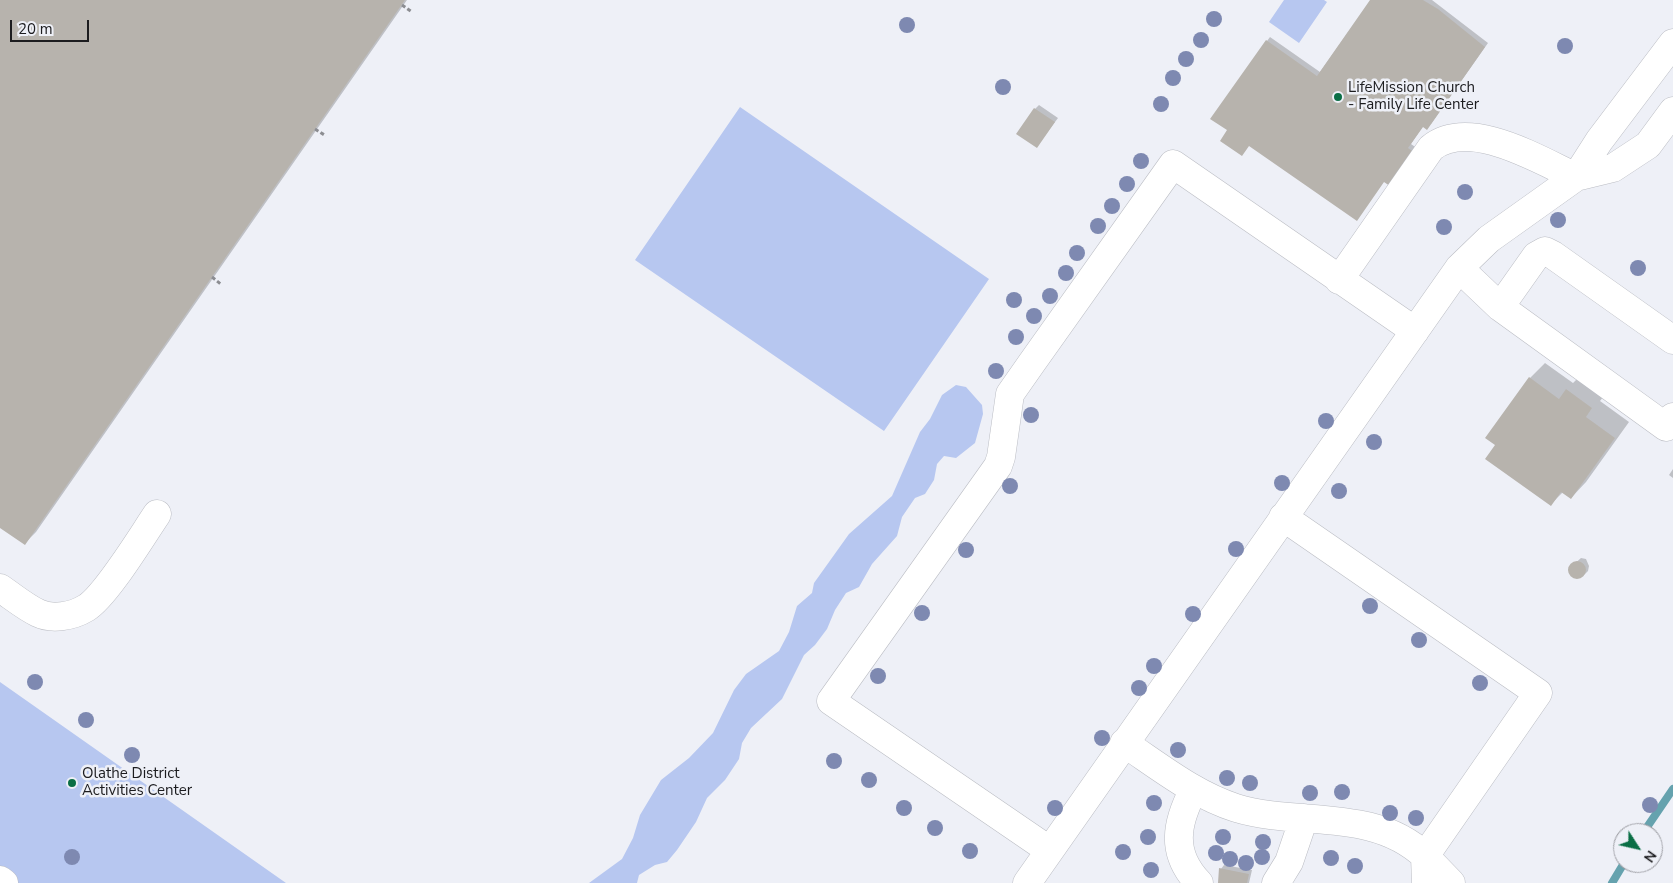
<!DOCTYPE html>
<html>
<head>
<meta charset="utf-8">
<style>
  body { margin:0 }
  #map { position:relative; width:1673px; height:883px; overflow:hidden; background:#eef0f7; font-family:"Nunito Sans",sans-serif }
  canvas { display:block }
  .north { position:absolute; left:1613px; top:823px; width:50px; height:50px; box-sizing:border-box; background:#eef0f7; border:1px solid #9a9ba1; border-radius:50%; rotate:125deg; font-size:14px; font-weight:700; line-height:20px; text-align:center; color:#1c1c1f }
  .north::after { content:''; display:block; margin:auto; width:18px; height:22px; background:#0a6e45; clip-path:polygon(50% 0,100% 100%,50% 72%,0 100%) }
  .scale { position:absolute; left:10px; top:20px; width:79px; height:22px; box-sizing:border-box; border:2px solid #1c1c1f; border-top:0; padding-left:6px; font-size:15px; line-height:18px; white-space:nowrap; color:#1c1c1f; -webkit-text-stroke:4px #eef0f7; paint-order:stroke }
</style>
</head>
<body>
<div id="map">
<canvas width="1673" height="883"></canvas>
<div class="north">N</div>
<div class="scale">20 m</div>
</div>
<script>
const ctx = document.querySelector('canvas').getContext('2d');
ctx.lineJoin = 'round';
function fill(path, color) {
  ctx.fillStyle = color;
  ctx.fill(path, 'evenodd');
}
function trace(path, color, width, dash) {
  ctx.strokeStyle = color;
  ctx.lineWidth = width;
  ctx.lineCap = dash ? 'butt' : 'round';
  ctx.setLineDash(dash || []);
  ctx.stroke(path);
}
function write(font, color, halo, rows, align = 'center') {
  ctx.font = font + ' "Nunito Sans",sans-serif';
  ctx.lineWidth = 5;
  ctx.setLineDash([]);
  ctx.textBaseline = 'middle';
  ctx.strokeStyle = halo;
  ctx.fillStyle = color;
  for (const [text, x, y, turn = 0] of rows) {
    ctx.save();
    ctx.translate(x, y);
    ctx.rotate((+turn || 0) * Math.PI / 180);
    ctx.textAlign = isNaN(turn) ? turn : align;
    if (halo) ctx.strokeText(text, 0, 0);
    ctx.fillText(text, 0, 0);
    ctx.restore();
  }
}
const green = new Path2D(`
  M1284 0H1324L1327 2 1299 43 1269 22Z
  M740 107 989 279 884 431 635 260Z
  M956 385 966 387 982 405 983 414 975 443 956 458 944 456 937 464 934 480 925 494 915 498 902 517 897 536 872 564 859 587 846 593 835 610 827 629 815 645 804 655 782 699 751 728 742 743 739 759 725 780 707 798 696 822 677 850 667 862 655 865 639 875 637 883H589L622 859 633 838 640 815 661 780 689 758 713 733 734 690 746 674 779 651 789 632 797 606 812 593 814 583 849 534 892 496 920 432 930 419 942 395Z
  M0 682 286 883H0Z`);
const shadow = new Path2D(`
  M0 0H407L36 532 25 543 0 526Z
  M1371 0H1432L1488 43 1431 124 1423 126 1411 144 1435 161 1385 181 1250 144 1229 130 1267 41 1270 37 1320 72Z
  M1039 105 1058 118 1037 146 1035 109Z
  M1545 363 1573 383 1582 374 1607 392 1600 401 1629 422 1586 482 1571 498 1563 492 1551 504 1530 378Z
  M1673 469V478L1669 475Z
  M1581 558 1586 559 1589 566 1588 571 1584 575 1574 577 1571 574V567Z
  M1224 865 1252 870 1249 883H1220L1221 869Z`);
const stream = new Path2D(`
  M1643 833 1673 789
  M1612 883 1624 863`);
const building = new Path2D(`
  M0 0H405L25 545 0 528Z
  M1370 0H1423L1438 9 1485 47 1427 130 1423 127 1408 148 1432 165 1409 199 1384 182 1357 221 1249 146 1242 156 1220 141 1227 130 1210 119 1266 40 1317 76Z
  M1034 108 1055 122 1037 148 1016 134Z
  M1529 377 1559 399 1566 389 1592 408 1586 417 1615 438 1571 499 1561 492 1551 506 1485 459 1495 445 1485 438Z
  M1568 570a9 9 0 1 1 18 0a9 9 0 1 1-18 0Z
  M1219 868 1249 874 1247 883H1218Z`);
const path = new Path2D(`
  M402 5 412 12
  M315 129 326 136
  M212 277 222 285`);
const minor = new Path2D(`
  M1576 177 1599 141 1673 43
  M1459 268 1500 307 1666 427 1673 417
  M1339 280 1431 148C1469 117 1539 160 1576 177
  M1500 307 1536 256 1545 251 1553 255 1673 340
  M0 588C12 596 25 607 38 613 52 620 73 616 86 608 106 596 142 536 157 514
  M1124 743C1160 767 1195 795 1236 808 1298 827 1373 807 1425 856L1538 693 1283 517
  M1194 789C1176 823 1170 853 1199 883
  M1049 850 831 701 998 466 1001 457 1010 394 1031 364 1173 164 1415 331
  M0 880 4 883
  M1027 883 1459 268 1489 239 1576 177 1613 168 1648 145 1673 111
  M1276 883 1289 862 1304 818
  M1426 883 1425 856 1451 883`);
const trees = [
  [1214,19],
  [907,25],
  [1201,40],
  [1565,46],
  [1186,59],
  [1173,78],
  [1003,87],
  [1161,104],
  [1141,161],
  [1127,184],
  [1465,192],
  [1112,206],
  [1558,220],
  [1098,226],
  [1444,227],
  [1077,253],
  [1638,268],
  [1066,273],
  [1050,296],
  [1014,300],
  [1034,316],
  [1016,337],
  [996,371],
  [1031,415],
  [1326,421],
  [1374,442],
  [1282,483],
  [1010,486],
  [1339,491],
  [1236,549],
  [966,550],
  [1370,606],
  [922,613],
  [1193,614],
  [1419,640],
  [1154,666],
  [878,676],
  [35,682],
  [1480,683],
  [1139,688],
  [86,720],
  [1102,738],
  [1178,750],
  [132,755],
  [834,761],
  [1227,778],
  [869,780],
  [1250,783],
  [1342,792],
  [1310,793],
  [1154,803],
  [1650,805],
  [904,808],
  [1055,808],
  [1390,813],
  [1416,818],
  [935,828],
  [1148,837],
  [1223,837],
  [1263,842],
  [970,851],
  [1123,852],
  [1216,853],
  [72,857],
  [1262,857],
  [1331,858],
  [1230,859],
  [1246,863],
  [1355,866],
  [1151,870]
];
const markers = [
  [1338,97,5,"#0a6e45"],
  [72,783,5,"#0a6e45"]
];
const poiNames = [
  ["LifeMission Church",1348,88],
  ["- Family Life Center",1348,105],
  ["Olathe District",82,774],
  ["Activities Center",82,791]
];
fill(green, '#b7c7f0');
fill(shadow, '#0003');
trace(stream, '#65a2ae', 8);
fill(building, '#b7b3ad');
trace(minor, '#babcc3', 29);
trace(path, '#8c8d92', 3, [4, 2.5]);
trace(minor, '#fff', 28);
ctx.fillStyle = '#7e89b1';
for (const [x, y] of trees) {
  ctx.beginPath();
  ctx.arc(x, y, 8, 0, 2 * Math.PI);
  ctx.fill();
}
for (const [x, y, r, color] of markers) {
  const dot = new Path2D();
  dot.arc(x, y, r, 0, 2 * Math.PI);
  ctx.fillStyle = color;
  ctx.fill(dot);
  trace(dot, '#eef0f7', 2);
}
write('15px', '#1c1c1f', '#eef0f7', poiNames, 'left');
</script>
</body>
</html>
